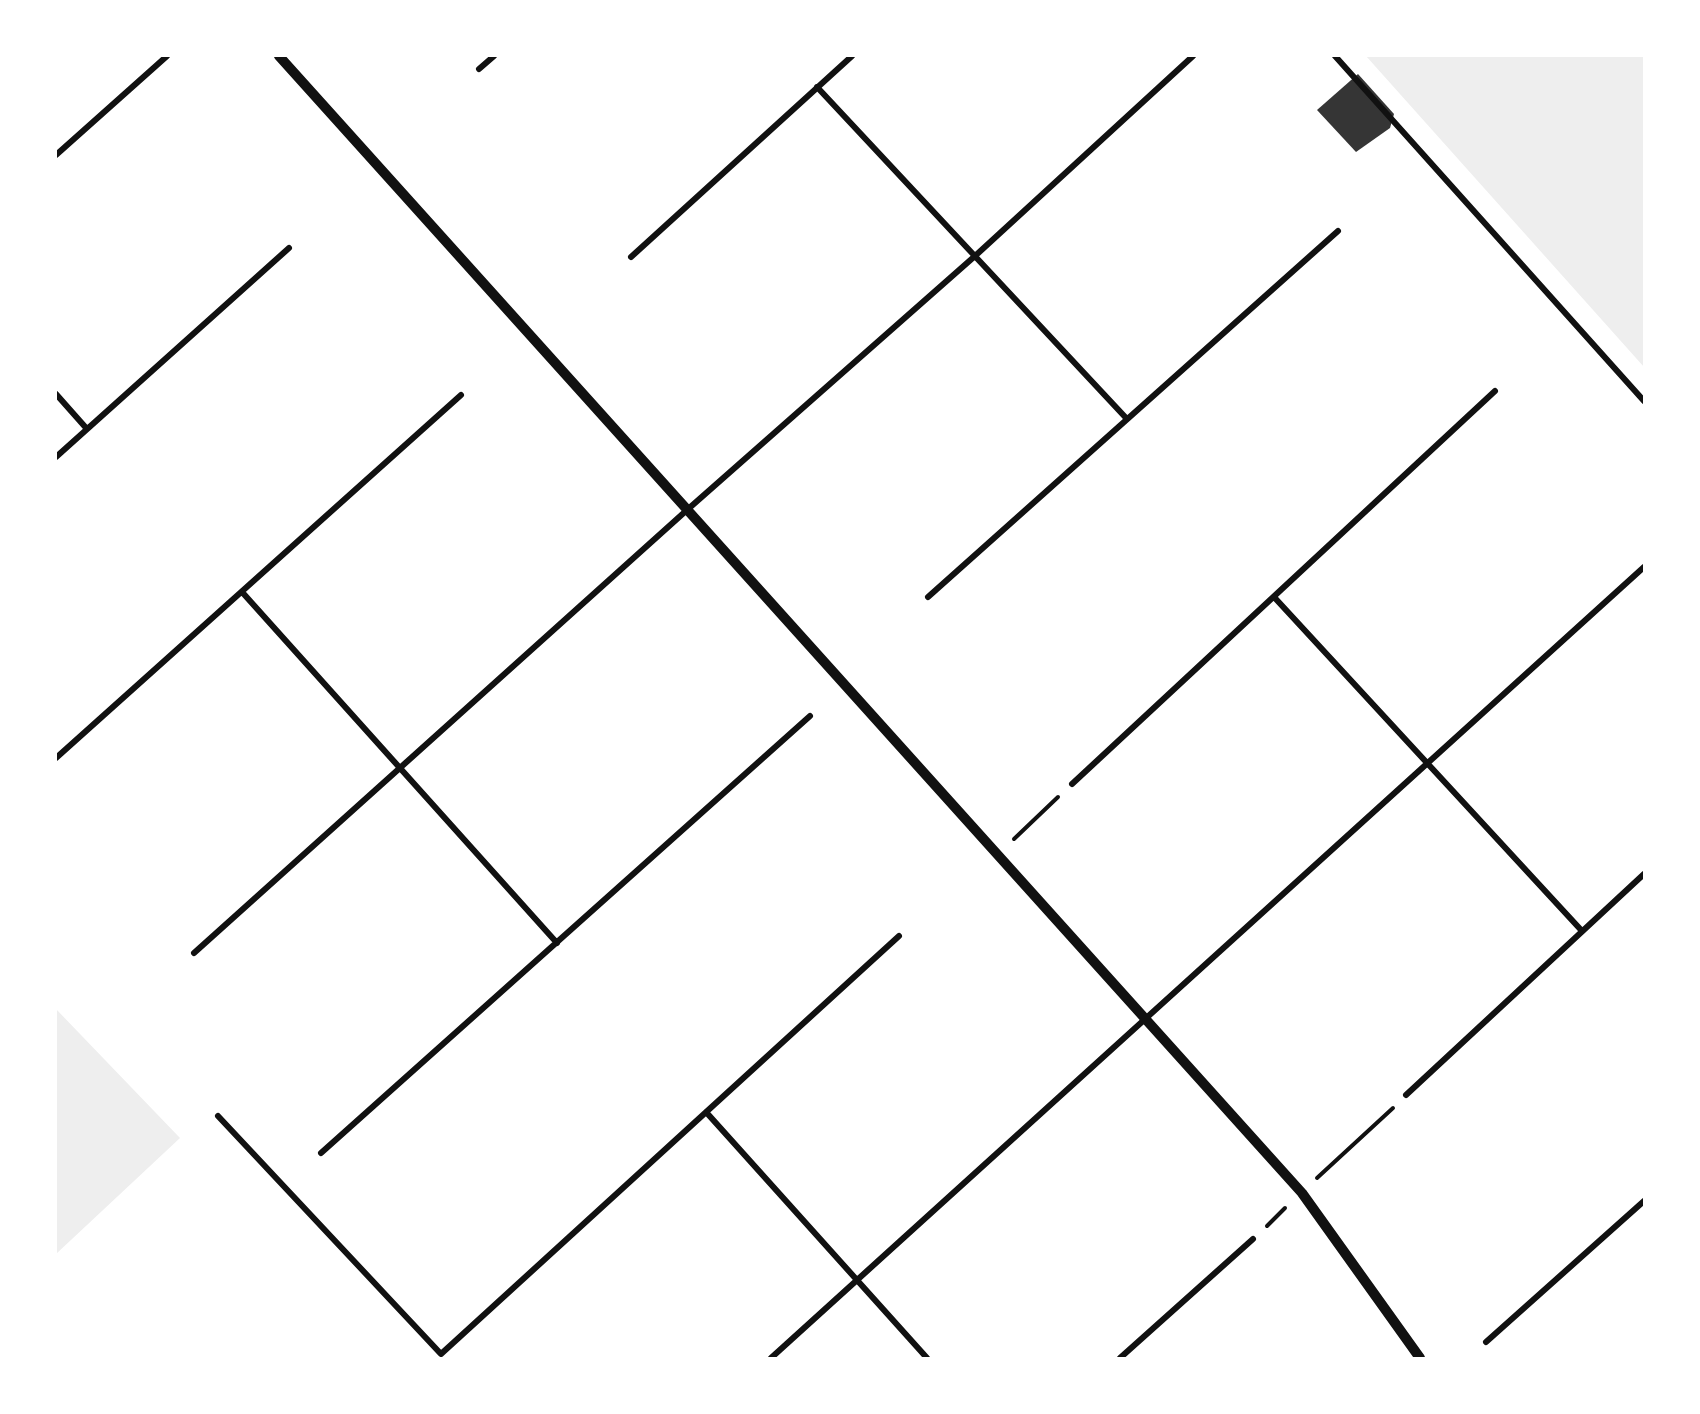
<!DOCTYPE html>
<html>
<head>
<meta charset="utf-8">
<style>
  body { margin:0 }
  #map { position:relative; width:1700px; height:1414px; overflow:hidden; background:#fff; font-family:"Varela Round",sans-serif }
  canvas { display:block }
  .frame { position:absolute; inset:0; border:57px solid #fff; pointer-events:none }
</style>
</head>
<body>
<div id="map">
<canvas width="1700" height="1414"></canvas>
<div class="frame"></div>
</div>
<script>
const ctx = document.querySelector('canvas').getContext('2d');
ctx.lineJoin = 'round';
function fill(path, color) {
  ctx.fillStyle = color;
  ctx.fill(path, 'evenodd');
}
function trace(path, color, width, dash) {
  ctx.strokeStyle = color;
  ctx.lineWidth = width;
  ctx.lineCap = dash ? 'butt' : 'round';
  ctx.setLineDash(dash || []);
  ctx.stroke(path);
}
const green = new Path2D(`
  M1366 56H1644V367Z
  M56 1009 180 1138 56 1254Z`);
const building = new Path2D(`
  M1358 74 1394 114 1390 128 1356 152 1317 110Z`);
const path = new Path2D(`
  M1014 839 1058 797
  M1317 1178 1393 1108
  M1267 1226 1285 1208`);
const minor = new Path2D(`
  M1335 56 1644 401
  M479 69 494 56
  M817 87 1127 419
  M56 155 167 56
  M631 257 852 56
  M56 394 87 429
  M56 457 289 248
  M242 592 557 943
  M928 597 1338 231
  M1274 597 1582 931
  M56 758 461 395
  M1072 784 1495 391
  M194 953 687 510 975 256 1193 56
  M1406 1095 1644 874
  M706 1112 927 1358
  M218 1116 441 1354 899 936
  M321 1153 810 716
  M1486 1342 1644 1201
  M771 1358 1644 567
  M1120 1358 1253 1239`);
const tertiary = new Path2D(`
  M279 56 1302 1193 1420 1358`);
fill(green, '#eee');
fill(building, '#353535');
trace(path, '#111', 4);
trace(minor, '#111', 6);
trace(tertiary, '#111', 10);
</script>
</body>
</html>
